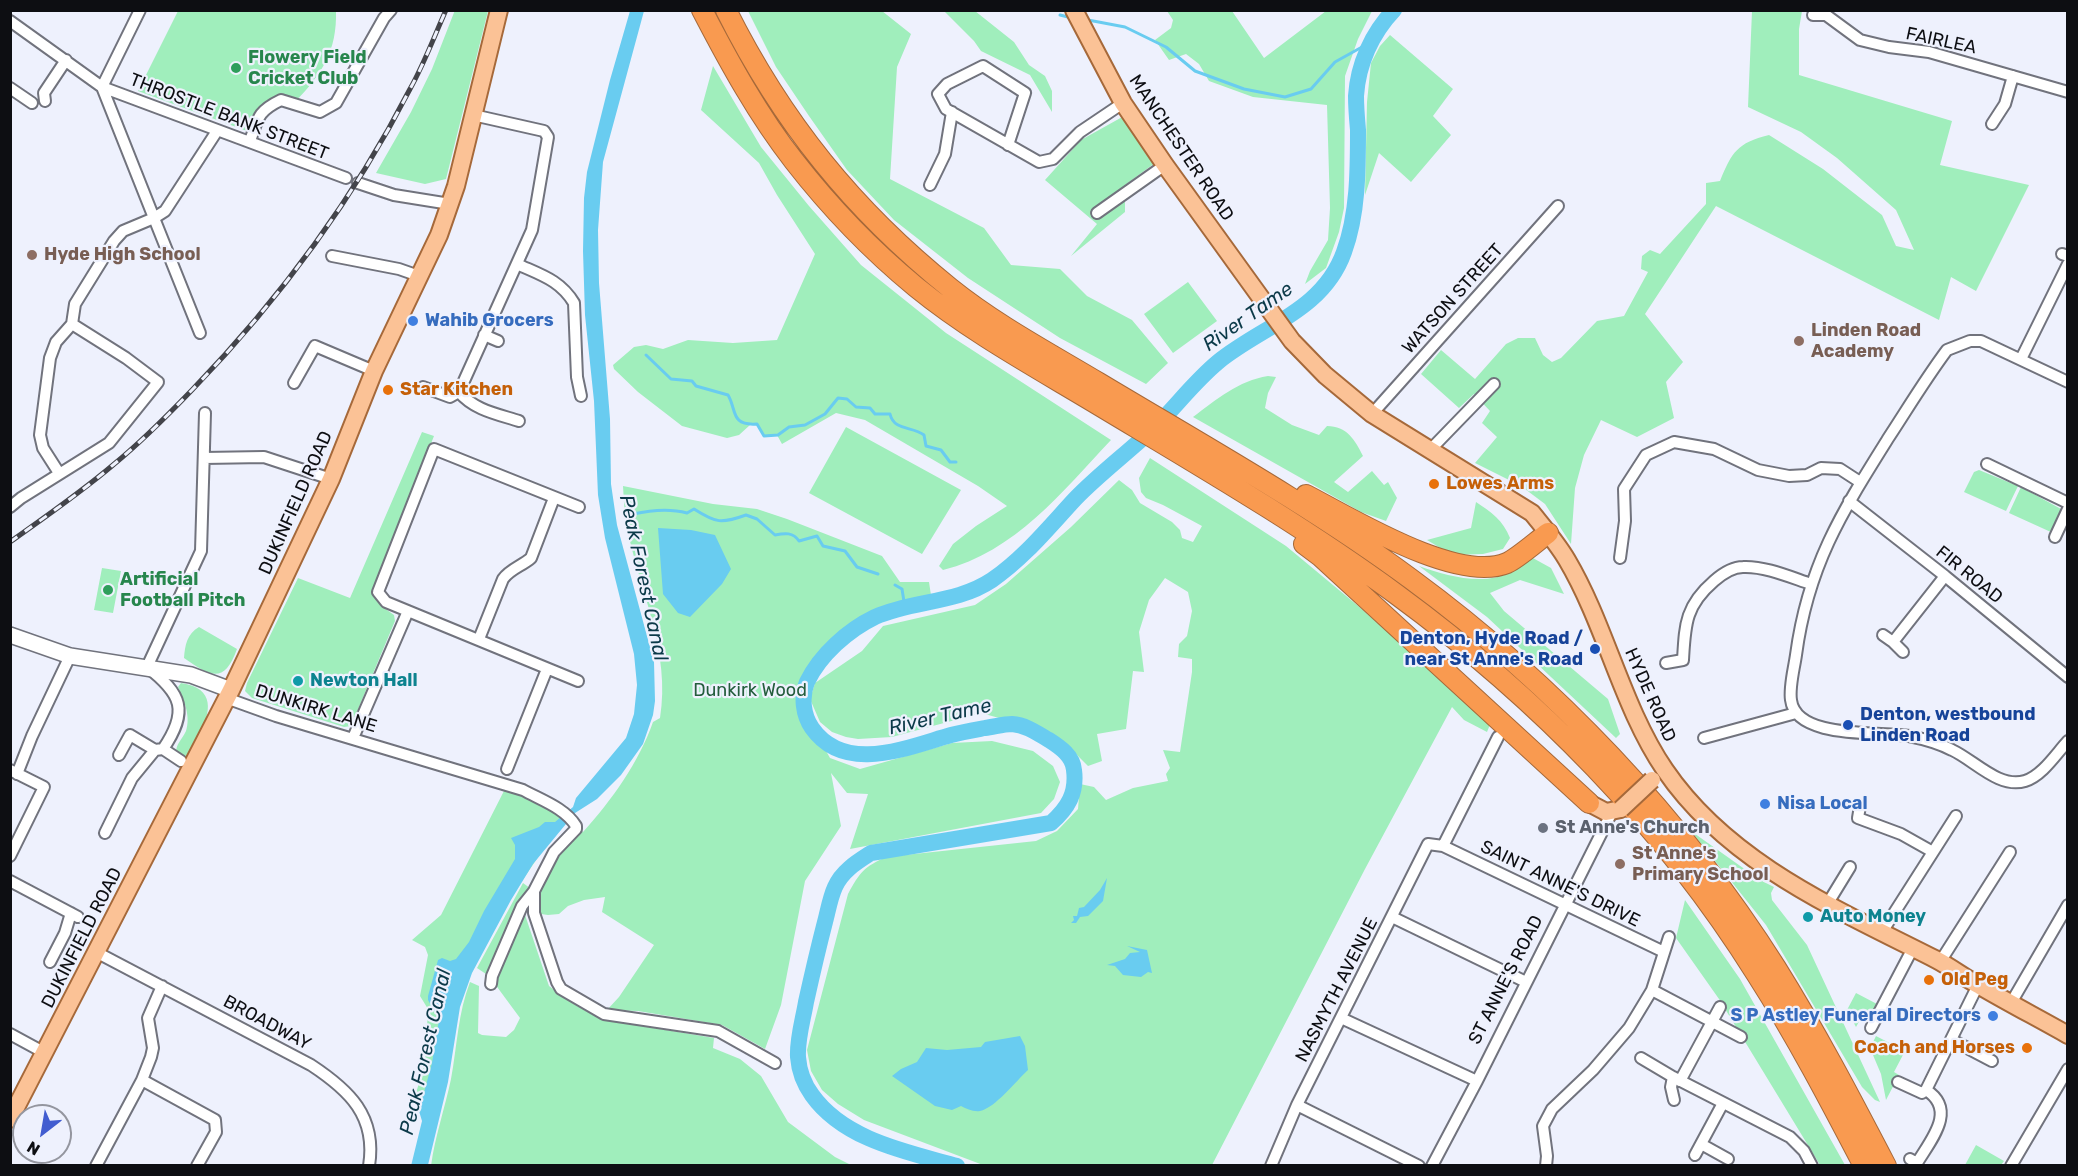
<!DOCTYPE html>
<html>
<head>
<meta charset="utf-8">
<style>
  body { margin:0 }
  #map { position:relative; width:2078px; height:1176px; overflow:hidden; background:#eef1fd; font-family:Rubik,sans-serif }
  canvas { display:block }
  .frame { position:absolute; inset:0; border:12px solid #0d0e12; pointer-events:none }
  .north { position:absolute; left:12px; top:1104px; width:60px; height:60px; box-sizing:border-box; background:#eef1fd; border:2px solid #94969f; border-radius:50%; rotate:211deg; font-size:16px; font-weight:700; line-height:24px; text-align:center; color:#0d0e12 }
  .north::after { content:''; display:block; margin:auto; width:21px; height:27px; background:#425dd0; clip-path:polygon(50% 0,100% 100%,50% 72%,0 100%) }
</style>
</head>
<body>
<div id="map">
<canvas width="2078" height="1176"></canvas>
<div class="frame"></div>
<div class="north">N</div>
</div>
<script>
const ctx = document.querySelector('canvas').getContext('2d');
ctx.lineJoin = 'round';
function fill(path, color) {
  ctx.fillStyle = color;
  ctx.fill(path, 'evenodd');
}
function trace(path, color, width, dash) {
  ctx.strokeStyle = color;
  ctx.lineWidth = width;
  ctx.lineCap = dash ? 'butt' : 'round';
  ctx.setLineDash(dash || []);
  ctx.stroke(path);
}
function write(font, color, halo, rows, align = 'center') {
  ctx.font = font + ' Rubik,sans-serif';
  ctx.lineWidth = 4.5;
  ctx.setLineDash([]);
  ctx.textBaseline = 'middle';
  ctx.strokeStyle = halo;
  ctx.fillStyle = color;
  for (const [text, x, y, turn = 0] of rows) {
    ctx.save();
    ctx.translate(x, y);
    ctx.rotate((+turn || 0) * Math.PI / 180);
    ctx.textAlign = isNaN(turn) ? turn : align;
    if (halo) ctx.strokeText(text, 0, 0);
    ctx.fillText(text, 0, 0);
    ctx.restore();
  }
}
const green = new Path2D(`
  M455 10 488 11 446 179 425 184 376 173 411 112 432 69Z
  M178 11H336C337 51 322 74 295 102 263 97 261 102 247 131L138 91Z
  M748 11H882L911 34 897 67 890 179 984 228 1011 265 1060 269 1087 296 1132 320 1168 363 1146 384 1060 338 968 278 894 220 847 170 809 116 776 67Z
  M944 11H975L1014 42 1029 65 1045 76 1052 91V112L1030 75 981 51 974 41Z
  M1167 11H1232L1264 58 1326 11H1372L1358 39 1345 76 1344 208 1339 232 1326 268 1305 284 1310 271 1328 240 1330 208 1327 105 1253 97 1209 81 1199 64 1186 54 1169 60 1155 40 1171 28 1173 20Z
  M1752 11H1802L1799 29V75L1952 121 1940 165 2029 185 1976 291 1951 277 1939 320 1716 206 1645 314 1683 362 1666 382 1674 418 1637 437 1601 420 1584 455 1575 488 1571 544 1545 504 1521 486 1475 463 1497 437 1482 423 1490 411 1474 394 1459 408 1421 374 1441 350 1475 379 1506 344 1518 338H1535L1543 355 1552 362 1561 358 1597 321 1624 316 1648 272 1641 269 1642 256 1650 250 1660 254 1706 204V183L1720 181C1732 152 1737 143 1769 135L1823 169 1882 215 1896 246 1914 250 1896 210 1837 158 1801 132 1748 107Z
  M1390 35 1453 89 1433 116 1451 135 1411 182 1379 153 1365 195 1367 102 1371 63 1380 46Z
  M713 66 761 147 809 206 861 265 946 333 1111 440C1062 492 1015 552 943 570L939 566 953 544 976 526 1007 506 978 486 865 420 836 413 782 444 777 435 764 436 757 424 750 425 739 435 727 438 682 426 638 392 614 369 613 365 634 347 646 345 663 349 688 340 733 343 777 340 815 254 777 195 759 163 701 110Z
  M1124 116 1155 163 1125 185V212L1071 256 1097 224 1045 180 1081 140Z
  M1188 282 1217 321 1173 353 1144 314Z
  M1268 376 1276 377 1268 393 1265 408 1292 425 1319 435 1327 426C1347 426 1355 440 1363 456L1334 482 1348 492 1372 471 1384 485 1388 482 1397 498 1386 521 1361 512 1193 417C1217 399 1238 381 1268 376Z
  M846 427 961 490 922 554 809 493Z
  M422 432 434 436 375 584C375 605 379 604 394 615L395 621 351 726 344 727 252 698 245 691 247 683 298 578 350 598Z
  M1150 458 1286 546 1357 605 1491 722 1487 732 1464 720 1452 707 1365 869 1212 1165H983L864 1120 838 1104 822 1090 811 1071 807 1050 848 894C860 872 864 867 886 857L1036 841 1057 831 1078 809 1080 784 1094 787 1106 800 1133 788 1168 781 1166 774 1170 768 1163 750 1180 752 1192 672V659L1178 657 1179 644 1187 636 1192 611 1188 592 1165 578 1149 600 1139 632 1144 672 1133 671 1126 729 1097 734 1102 761 1088 766 1068 746 1039 729 981 713 892 737 858 739 846 737 832 732 820 722 810 699 815 683 862 651 883 626 975 605 1006 584 1071 527 1119 480 1132 490 1140 503 1172 522 1180 530 1182 538 1193 542 1202 526 1163 505 1146 498 1141 492 1139 478Z
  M1979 470 2018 486 2006 511 1964 492 1974 472Z
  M623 486 713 504 757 509 787 519 882 556 900 582H929L932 602 889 612 864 623 838 642 816 667 805 685V713L830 758 860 769 952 743 992 741 1033 751 1053 766 1060 782 1054 799 1041 813 850 849 868 794 847 793 831 773 841 826 805 881 781 1005 765 1049 722 1025 638 1011 607 1010 619 997 654 945 602 912 605 897 584 900 568 906 559 914 548 915 534 913V893L522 906 549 986 572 1003 600 1019 714 1038 713 1048 740 1059 761 1076 788 1122 835 1157 851 1165 431 1166C435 1136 445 1108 451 1079 457 1046 458 1013 470 982L479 986 478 1033 482 1035 506 1037 514 1030 520 1018 489 976 477 968 523 883 534 891 554 852 576 829 583 832C612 800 639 762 653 722L660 718C671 653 640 591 627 528 624 514 624 500 623 486Z
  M2021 487 2061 509 2053 533 2009 513Z
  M1476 502C1491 512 1503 520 1510 538L1503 549 1483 554 1452 555 1427 540 1471 528Z
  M1531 557 1551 568 1564 594 1520 580 1490 593 1504 611 1608 699 1620 734 1616 738 1487 617 1419 566C1447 576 1485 587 1512 571 1519 567 1524 561 1531 557Z
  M102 568 121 571 113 613 94 610Z
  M199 627 237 649C224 685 210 676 184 658 185 645 187 634 199 627Z
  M181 683C216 688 211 712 199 736 194 745 190 753 184 760L176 753C176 743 182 740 186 731 191 716 184 700 178 687Z
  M507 785 568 817 559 826 460 973 433 1110 413 1103 425 1063 428 1009 420 996 428 955 425 947 412 940 441 915Z
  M1691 831 1760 880 1774 887 1771 893 1772 900 1807 945 1880 1102 1875 1100 1862 1087 1766 925Z
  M1685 900 1740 979 1845 1165H1820L1719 999 1676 938Z
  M1856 993 1877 1004 1867 1021 1861 1018 1856 1027 1847 1010Z
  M1876 1036 1905 1051 1894 1072 1899 1075 1886 1100 1881 1074 1870 1048Z
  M1976 1145 2004 1161 2001 1165H1965Z`);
const water = new Path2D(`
  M630 11H644L603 162 598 230 599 283 610 419 611 484 617 525 654 662 655 701 653 715 643 744 621 775 597 799 575 813 533 864 511 900 472 973 460 1007 448 1082 428 1165 411 1166 422 1121 419 1111 432 1063 439 1020 428 1000V996L438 960 442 958 450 961 456 959 469 942 484 911 515 859V845L511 838 539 827 545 822H555L573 807 576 798 626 738 634 714 637 685 634 654 605 538 598 495 594 401 585 315 583 251 584 198 587 172 610 80Z
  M658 528 691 530 715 535 731 569 722 584 690 617 678 613 663 594Z
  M1107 878 1103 901 1088 916 1080 917 1076 923H1071L1074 920 1073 916H1077L1079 908 1084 907 1100 890Z
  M1127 946 1147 950 1152 973 1148 972 1141 977 1123 975 1115 966 1107 965 1125 959 1130 953 1140 952Z
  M1020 1036 1025 1046 1028 1070C1016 1081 995 1108 980 1111 973 1112 967 1109 961 1106L952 1110 935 1106 892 1076 901 1069 917 1062 926 1048 947 1050 981 1047 985 1042Z`);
const stream = new Path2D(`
  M1060 15 1068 17
  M1088 20 1125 27 1166 47 1195 71 1244 89 1285 97 1311 89 1335 62 1371 42
  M646 355 671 379 692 381 696 386 728 395C737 410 730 426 757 424L764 436 778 435 789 427 805 425 825 414 838 398 847 399 856 407 870 408 875 414H890C894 431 912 426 924 435L926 446 941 450 950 462H956
  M633 514C651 510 669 508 687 513L694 509C716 523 721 524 746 515L757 519 775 535C785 533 793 532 799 541L817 536 823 546 845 551 857 567 878 574
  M895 585 902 589 905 608`);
const river = new Path2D(`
  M957 1166C907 1152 844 1140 812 1095 804 1084 799 1070 798 1057 797 1039 803 1020 806 1002 812 975 818 949 825 922 828 911 830 898 835 887 842 871 857 862 871 853L1051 823C1068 808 1077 793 1074 770 1073 756 1060 747 1049 740 1037 733 1026 725 1012 724 1003 724 994 727 985 728 974 730 962 732 951 735 908 747 845 775 812 728 803 715 801 697 807 682 820 655 848 630 875 617 913 600 956 604 992 580 1024 558 1049 527 1075 499 1100 473 1130 451 1156 426 1177 405 1195 381 1218 362 1262 326 1323 311 1344 252 1358 214 1358 170 1358 130 1357 119 1356 107 1356 96 1358 64 1372 33 1394 10`);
const street = new Path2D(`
  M1813 15H1826L1860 40 1889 47 1929 52 2068 92
  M10 21 102 87 346 178
  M102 87 154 218 165 211 217 131
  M102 87 140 10
  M10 88 32 103
  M45 101 44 93 66 60
  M473 115 544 131 548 137 532 230 459 392C474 410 497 414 519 421
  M1992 124 2005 104 2013 76
  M250 141C258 118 258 111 281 100L320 112 336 103 384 18 391 10
  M1008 145 1025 93 983 66 947 84 938 94 946 109 1039 162 1053 159 1080 132 1123 103
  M358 183 394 195 450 204
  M930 185 945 154 952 112
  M1097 213 1165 165
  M2062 254 2068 256
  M332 256 399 269 419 276
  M517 264C541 275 560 280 574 303L577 377 581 396
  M484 335 498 341
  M2021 359 2068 264
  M2068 382 1981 341H1970L1947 350C1926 378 1908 408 1889 437 1842 512 1808 565 1796 655 1794 669 1789 687 1791 700 1796 740 1881 731 1909 736 1924 739 1939 743 1952 750 1974 760 1999 789 2025 781 2042 776 2056 754 2068 741
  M294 383 315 346 374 371
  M423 387 450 397 459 392
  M1372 414 1558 206
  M1431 449 1494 384
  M204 458 264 457 331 479
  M1987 464 2068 503
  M59 473 43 448 40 435 50 358 56 342 72 324 75 304 114 241 123 231 154 218 200 333
  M1849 501 1945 576 2068 677
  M10 507 21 498 109 443 158 382 126 358 72 324
  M2055 537 2068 509
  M1620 558 1625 521 1624 489 1646 455 1674 442 1714 449 1758 470 1789 476 1807 475 1821 468 1840 469 1860 482
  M1883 635 1893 642 1945 576
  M479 639 503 579C510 569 522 566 531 558L554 498
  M1893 642 1903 652
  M1666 663 1683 660C1685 625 1685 606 1714 581 1722 574 1732 567 1743 567 1765 566 1790 577 1811 584
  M578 681 386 602 378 592 434 449 579 507
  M226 698 276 716 523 790C541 800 565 808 576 826V829L554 852 534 891V913L557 982 561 989 604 1014 718 1031 775 1063
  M353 738 408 611
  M1704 738 1796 713
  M163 749C189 711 182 694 147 667L201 551 205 413
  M119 755 130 735 155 750 163 749 181 761
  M507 769 547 669
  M10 770 44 787 10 856
  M17 774 32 736 70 656
  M1860 806 1858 818 1901 834 1933 852
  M105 833 132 778 155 750
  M1443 846 1498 737
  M10 881 78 917
  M1828 903 1850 867
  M1392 917 1526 982
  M1882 932 1956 816
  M96 952 311 1065C349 1090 377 1116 369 1166
  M50 962 65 933 71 913
  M1940 962 2010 852
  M491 984 492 976 522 906 534 891
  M1652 990 1741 1037
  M2011 1003 2068 905
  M1341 1018 1477 1081
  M1871 1028 1913 948
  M10 1034 45 1053
  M1952 1040 1992 1061
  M1641 1058 1673 1077 1790 1137 1804 1151 1812 1166
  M1673 1077 1671 1087 1674 1100
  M142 1080 215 1120 216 1132 197 1166
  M1680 1081 1720 1007
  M1898 1082 1922 1093 1926 1090C1958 1110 1930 1141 1917 1163L1910 1159
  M1926 1090 1978 985
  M1297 1105 1419 1166
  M1701 1144 1728 1159
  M1695 1155 1723 1103
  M96 1166 142 1080 151 1057 153 1048 148 1018 162 986
  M1271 1166 1297 1105 1428 844 1443 846 1664 952
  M1432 1166 1477 1081 1612 812
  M1546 1166 1547 1156 1543 1126 1552 1109 1593 1070 1629 1028 1652 990 1669 937
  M2011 1166 2068 1069`);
const secondary = new Path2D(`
  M10 635 70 656 191 675 231 690`);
const primary = new Path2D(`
  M1074 10 1123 103 1165 165 1292 341 1325 375 1372 414 1532 513C1544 528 1557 543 1567 560 1606 626 1622 707 1665 770 1729 864 1839 910 1937 960 1952 968 1965 978 1980 986 2009 1003 2038 1018 2068 1035
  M1589 803 1606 812 1621 809
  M10 1119 231 690 331 479 374 371 439 235 456 186 499 10`);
const highway = new Path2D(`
  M702 10C729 62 758 115 794 161 829 206 871 250 916 287 970 331 1032 365 1092 401 1195 463 1299 523 1396 594 1538 698 1664 826 1757 975 1796 1036 1830 1101 1864 1166
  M726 10C782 122 853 210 950 288 996 325 1049 353 1099 383 1204 446 1312 506 1411 579 1554 684 1681 818 1776 968 1816 1032 1851 1099 1886 1166
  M1306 495C1351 518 1457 584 1507 563 1518 558 1537 541 1548 533
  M1304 544 1320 556 1589 803`);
const rail = new Path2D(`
  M10 542C45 517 80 493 113 465 140 443 167 416 192 390 278 301 353 200 410 89 424 64 434 37 446 10`);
const primaryBridge = new Path2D(`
  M1621 809 1652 780`);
const markers = [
  [236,68,6,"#2e9e5b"],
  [32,255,6,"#8d6e63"],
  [413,321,6,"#3f7fe0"],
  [1799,341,6,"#8d6e63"],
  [388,390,6,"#e8710a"],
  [1434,484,6,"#e8710a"],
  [108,590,6,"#2e9e5b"],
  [1595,649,6,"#1a4fb4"],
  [298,681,6,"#0f9aa8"],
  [1848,725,6,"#1a4fb4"],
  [1765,804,6,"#3f7fe0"],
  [1543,828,6,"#6b7280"],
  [1620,864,6,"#8d6e63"],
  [1808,917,6,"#0f9aa8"],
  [1929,980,6,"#e8710a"],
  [1993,1016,6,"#3f7fe0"],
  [2027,1048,6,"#e8710a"]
];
const streetNames = [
  ["FAIRLEA",1941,41,12],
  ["THROSTLE BANK STREET",229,117,21],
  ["MANCHESTER ROAD",1181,148,56],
  ["WATSON STREET",1453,299,-48],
  ["DUKINFIELD ROAD",296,503,-66],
  ["FIR ROAD",1969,575,39],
  ["HYDE ROAD",1650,695,66],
  ["DUNKIRK LANE",316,709,17],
  ["SAINT ANNE'S DRIVE",1560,884,26],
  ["DUKINFIELD ROAD",82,938,-63],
  ["ST ANNE'S ROAD",1506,980,-63],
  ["NASMYTH AVENUE",1337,990,-63],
  ["BROADWAY",267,1023,28]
];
const leisureNames = [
  ["Flowery Field",248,58],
  ["Cricket Club",248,79],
  ["Artificial",120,580],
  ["Football Pitch",120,601]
];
const educationNames = [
  ["Hyde High School",44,255],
  ["Linden Road",1811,331],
  ["Academy",1811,352],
  ["St Anne's",1632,854],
  ["Primary School",1632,875]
];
const shopNames = [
  ["Wahib Grocers",425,321],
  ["Nisa Local",1777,804],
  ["S P Astley Funeral Directors",1981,1016,"right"]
];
const foodNames = [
  ["Star Kitchen",400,390],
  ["Lowes Arms",1446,484],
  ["Old Peg",1941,980],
  ["Coach and Horses",2015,1048,"right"]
];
const transitNames = [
  ["Denton, Hyde Road /",1583,639],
  ["near St Anne's Road",1583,660],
  ["Denton, westbound",1860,715,"left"],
  ["Linden Road",1860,736,"left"]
];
const cultureNames = [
  ["Newton Hall",310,681],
  ["Auto Money",1820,917]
];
const parkNames = [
  ["Dunkirk Wood",750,691]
];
const worshipNames = [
  ["St Anne's Church",1555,828]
];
const waterNames = [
  ["River Tame",1248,317,-35],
  ["Peak Forest Canal",643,578,78],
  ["River Tame",940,717,-13],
  ["Peak Forest Canal",426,1052,-77]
];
fill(green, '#a0eebc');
fill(water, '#69ccf0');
trace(stream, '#69ccf0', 3);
trace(river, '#69ccf0', 16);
trace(street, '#71737d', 14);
trace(secondary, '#71737d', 18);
trace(primary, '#a6693a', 20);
trace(highway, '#a6693a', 22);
trace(street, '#fff', 10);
trace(secondary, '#fff', 15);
trace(primary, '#fbc296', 16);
trace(highway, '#f99a50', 20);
trace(rail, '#43444a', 5);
trace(rail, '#eef1fd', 3, [9]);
trace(primaryBridge, '#a6693a', 20, []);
trace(primaryBridge, '#fbc296', 16);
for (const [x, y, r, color] of markers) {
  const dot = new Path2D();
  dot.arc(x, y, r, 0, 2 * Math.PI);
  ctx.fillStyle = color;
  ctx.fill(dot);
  trace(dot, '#eef1fd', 2);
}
write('18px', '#0d0e12', '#eef1fd', streetNames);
write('bold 18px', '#27864d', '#eef1fd', leisureNames, 'left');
write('bold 18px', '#785e54', '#eef1fd', educationNames, 'left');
write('bold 18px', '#366cbe', '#eef1fd', shopNames, 'left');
write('bold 18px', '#c56008', '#eef1fd', foodNames, 'left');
write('bold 18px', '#164399', '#eef1fd', transitNames, 'right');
write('bold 18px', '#0d838f', '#eef1fd', cultureNames, 'left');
write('18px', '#245e3d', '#eef1fd', parkNames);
write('bold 18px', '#5b616d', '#eef1fd', worshipNames, 'left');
write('italic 20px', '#0c3a49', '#eef1fd', waterNames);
</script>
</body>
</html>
